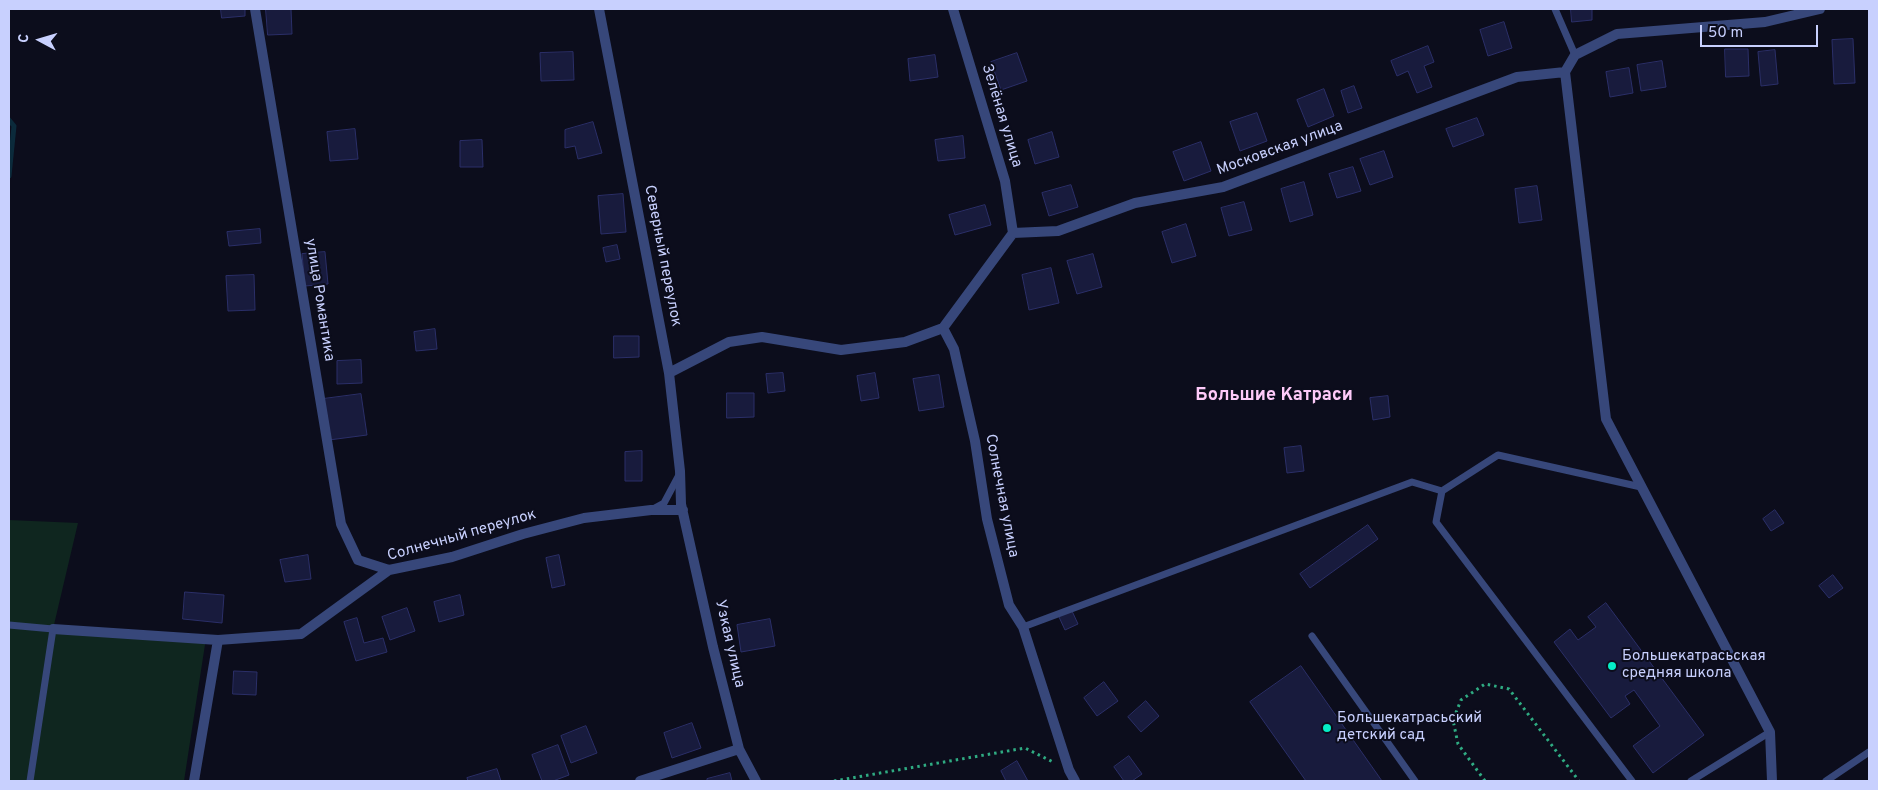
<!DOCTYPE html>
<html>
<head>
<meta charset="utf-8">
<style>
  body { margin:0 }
  #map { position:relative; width:1878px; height:790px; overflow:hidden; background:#0c0d1c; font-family:Overpass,sans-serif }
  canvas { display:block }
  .frame { position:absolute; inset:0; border:10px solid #c8d0fe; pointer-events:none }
  .north { position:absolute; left:15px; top:15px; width:50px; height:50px; -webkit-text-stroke:4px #0c0d1c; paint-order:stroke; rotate:276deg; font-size:14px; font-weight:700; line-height:20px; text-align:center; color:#c8d0fe }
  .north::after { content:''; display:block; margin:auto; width:18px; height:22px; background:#c8d0fe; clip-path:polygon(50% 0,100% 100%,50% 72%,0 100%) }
  .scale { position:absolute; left:1700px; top:25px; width:118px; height:22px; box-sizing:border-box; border:2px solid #c8d0fe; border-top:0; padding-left:6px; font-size:15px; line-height:18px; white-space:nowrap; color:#c8d0fe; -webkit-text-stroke:4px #0c0d1c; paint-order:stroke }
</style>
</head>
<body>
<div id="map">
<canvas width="1878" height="790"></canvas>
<div class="frame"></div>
<div class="north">С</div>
<div class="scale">50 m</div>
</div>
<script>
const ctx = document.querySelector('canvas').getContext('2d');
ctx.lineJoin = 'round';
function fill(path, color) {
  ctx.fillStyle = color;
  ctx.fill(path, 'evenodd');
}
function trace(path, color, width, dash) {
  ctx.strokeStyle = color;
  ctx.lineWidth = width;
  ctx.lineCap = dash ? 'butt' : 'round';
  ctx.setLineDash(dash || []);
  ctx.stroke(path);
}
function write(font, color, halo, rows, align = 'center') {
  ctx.font = font + ' Overpass,sans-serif';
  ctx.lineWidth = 4;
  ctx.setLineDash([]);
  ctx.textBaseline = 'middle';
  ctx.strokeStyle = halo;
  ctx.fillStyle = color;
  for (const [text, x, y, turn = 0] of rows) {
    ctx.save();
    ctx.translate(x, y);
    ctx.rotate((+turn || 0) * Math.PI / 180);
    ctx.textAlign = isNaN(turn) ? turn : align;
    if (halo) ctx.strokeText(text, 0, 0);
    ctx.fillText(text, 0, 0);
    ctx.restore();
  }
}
const green = new Path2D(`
  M9 520 78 523 53 629 206 638 184 781H9Z`);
const stream = new Path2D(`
  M9 120 14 126 9 176`);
const building = new Path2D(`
  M221 9H245V16L222 18Z
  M266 9H291L292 34 268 35Z
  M1571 9H1592V20L1572 22Z
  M1504 22 1512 48 1488 56 1480 30Z
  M1853 39 1855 83 1834 84 1832 40Z
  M1428 46 1434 62 1424 66 1432 87 1417 93 1408 71 1397 76 1391 61Z
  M1725 49H1748L1749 76 1726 77Z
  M1775 50 1778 84 1761 86 1758 52Z
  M573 52 574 80 541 81 540 53Z
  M1017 53 1027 81 1001 90 991 62Z
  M935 55 938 77 910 81 908 59Z
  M1662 61 1666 87 1641 91 1637 65Z
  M1629 68 1633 93 1610 97 1606 72Z
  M1354 86 1362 108 1348 113 1341 91Z
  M1324 89 1334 116 1308 127 1297 100Z
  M1257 113 1267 141 1240 151 1230 122Z
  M1477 118 1484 135 1453 147 1446 129Z
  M593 122 602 153 578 159 575 146 565 148V130Z
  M355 129 358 159 330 161 327 132Z
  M1052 132 1059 157 1035 164 1028 140Z
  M963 136 965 158 938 161 935 140Z
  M482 140 483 167H460V141Z
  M1201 142 1211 171 1184 181 1173 152Z
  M1384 151 1393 177 1370 185 1360 159Z
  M1353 167 1361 191 1337 198 1329 174Z
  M1304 182 1313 215 1290 222 1281 189Z
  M1071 185 1078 207 1049 216 1042 193Z
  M1537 186 1542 220 1519 223 1515 189Z
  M623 194 626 232 601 234 598 196Z
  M1244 202 1252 230 1229 236 1221 208Z
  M985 205 991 225 955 235 949 215Z
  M1186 224 1196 256 1172 263 1162 232Z
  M260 229 261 243 229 246 227 232Z
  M617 245 620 259 606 262 603 248Z
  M325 252 328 284 305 286 302 254Z
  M1093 254 1102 287 1077 294 1067 261Z
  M1051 268 1059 303 1029 310 1022 275Z
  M254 275 255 310 228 311 226 276Z
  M435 329 437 349 416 351 414 332Z
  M614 336H639V357L614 358Z
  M361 360 362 383 337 384V361Z
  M783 373 785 391 768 393 766 374Z
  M875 373 879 398 861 401 857 376Z
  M939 375 944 407 919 411 913 379Z
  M727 393H754V417L727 418Z
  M361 394 367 435 329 440 323 399Z
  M1388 396 1390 417 1373 420 1370 398Z
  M1301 446 1304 471 1287 473 1284 448Z
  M642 451V481H625V452Z
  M1775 510 1784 523 1771 531 1763 519Z
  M1368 525 1378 539 1310 588 1300 574Z
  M308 555 311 579 285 582 280 560Z
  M559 555 565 585 552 588 546 558Z
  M1833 575 1843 588 1829 598 1819 586Z
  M185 592 224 595 222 623 183 619Z
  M460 595 464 615 439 622 434 602Z
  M1606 603 1704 735 1653 773 1633 746 1660 726 1634 690 1625 696 1630 704 1611 718 1554 642 1570 629 1578 640 1596 627 1588 617Z
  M407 608 415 631 390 640 382 617Z
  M1072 611 1078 624 1065 630 1059 617Z
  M357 618 364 643 383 638 387 652 356 661 344 622Z
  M770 619 775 646 741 652 737 625Z
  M1301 666 1382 781H1306L1250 702Z
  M234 671 257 672 256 695 233 694Z
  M1104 682 1118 701 1097 716 1084 698Z
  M1146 701 1159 716 1141 732 1128 717Z
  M692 723 701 748 672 758 664 733Z
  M586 726 597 753 571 763 561 736Z
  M558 745 569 775 553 781H542L532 755Z
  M1129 756 1142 774 1132 781H1124L1114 767Z
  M1017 761 1028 781H1006L1001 771Z
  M497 769 501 781H468L467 778Z
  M730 773 732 781H707V779Z`);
const path = new Path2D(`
  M834 781 1025 748 1053 762
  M1485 781 1458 744 1453 720 1461 700 1485 684 1509 689 1579 781`);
const service = new Path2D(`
  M1555 9 1575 55
  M1442 491 1436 522 1632 781
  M653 509 664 503 679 475
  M9 625 53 629 30 781
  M1023 627 1412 482 1442 491 1498 455 1641 487
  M1312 636 1415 781
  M1691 781 1770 732
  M1826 781 1869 752`);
const minor = new Path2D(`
  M255 9 341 524 358 560 389 570
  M599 9 669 373 680 471 681 504 713 647 739 749 756 781
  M953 9 1005 181 1013 233
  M1565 72 1606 419 1770 732 1772 781
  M943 328 954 349 975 441 987 519 1009 605 1023 627 1069 770 1075 781
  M669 373 729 342 762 337 841 350 905 342 943 328 1013 233 1058 231 1135 203 1223 187 1517 77 1565 72 1575 55 1617 34 1765 22 1820 9
  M53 629 218 640 301 634 389 570 452 557 523 534 584 518 651 510H683
  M194 781 218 640
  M640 781 739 749`);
const markers = [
  [1612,666,5,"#05edc6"],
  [1327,728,5,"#05edc6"]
];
const streetNames = [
  ["Зелёная улица",1001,116,73],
  ["Московская улица",1280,149,-20],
  ["Северный переулок",662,256,79],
  ["улица Романтика",319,300,81],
  ["Солнечная улица",1001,496,79],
  ["Солнечный переулок",462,536,-16],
  ["Узкая улица",729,644,77]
];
const poiNames = [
  ["Большекатрасьская",1622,657],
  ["средняя школа",1622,674],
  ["Большекатрасьский",1337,719],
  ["детский сад",1337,736]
];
const quarterNames = [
  ["Большие Катраси",1274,396]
];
fill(green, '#0f261f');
trace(stream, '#0b2a3b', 5);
fill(building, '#181b3d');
trace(building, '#2b2f68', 1);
trace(path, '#2fab82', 3, [2.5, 4]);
trace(service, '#37477a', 7);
trace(minor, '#37477a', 10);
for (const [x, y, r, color] of markers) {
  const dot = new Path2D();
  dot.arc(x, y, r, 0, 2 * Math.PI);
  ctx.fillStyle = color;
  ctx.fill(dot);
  trace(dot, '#0c0d1c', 2);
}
write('15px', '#c8d0fe', '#0c0d1c', streetNames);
write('15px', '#c8d0fe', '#0c0d1c', poiNames, 'left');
write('bold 18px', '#fecaf9', '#0c0d1c', quarterNames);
</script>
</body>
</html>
